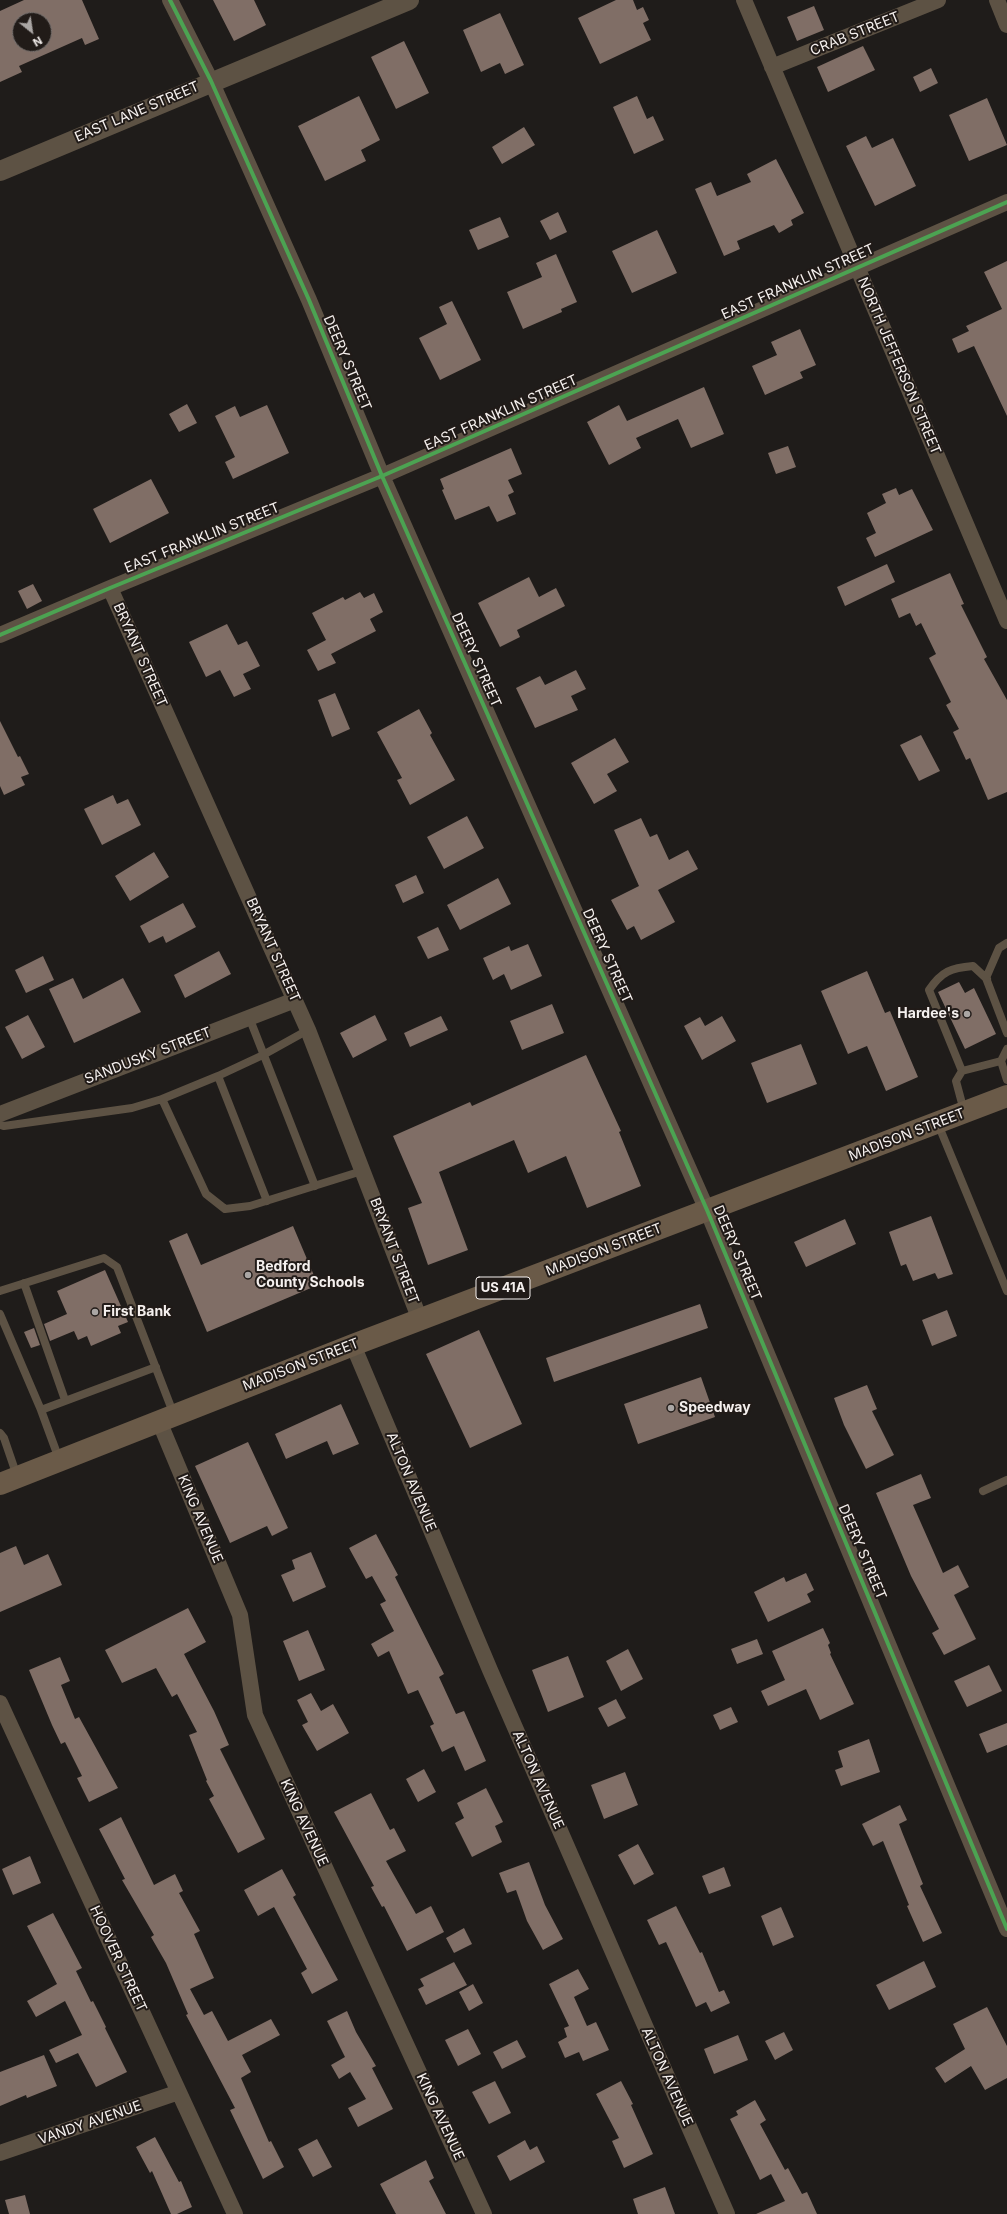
<!DOCTYPE html>
<html>
<head>
<meta charset="utf-8">
<style>
  body { margin:0 }
  #map { position:relative; width:1007px; height:2214px; overflow:hidden; background:#1f1c1a; font-family:Inter,sans-serif }
  canvas { display:block }
  .north { position:absolute; left:12px; top:12px; width:40px; height:40px; box-sizing:border-box; background:#211b18; border:1px solid #76706e; border-radius:50%; rotate:150deg; font-size:11px; font-weight:700; line-height:16px; text-align:center; color:#f5f0ee }
  .north::after { content:''; display:block; margin:auto; width:14px; height:18px; background:#aaa6a4; clip-path:polygon(50% 0,100% 100%,50% 72%,0 100%) }
</style>
</head>
<body>
<div id="map">
<canvas width="1007" height="2214"></canvas>
<div class="north">N</div>
</div>
<script>
const ctx = document.querySelector('canvas').getContext('2d');
ctx.lineJoin = 'round';
function fill(path, color) {
  ctx.fillStyle = color;
  ctx.fill(path, 'evenodd');
}
function trace(path, color, width, dash) {
  ctx.strokeStyle = color;
  ctx.lineWidth = width;
  ctx.lineCap = dash ? 'butt' : 'round';
  ctx.setLineDash(dash || []);
  ctx.stroke(path);
}
function write(font, color, halo, rows, align = 'center') {
  ctx.font = font + ' Inter,sans-serif';
  ctx.lineWidth = 4;
  ctx.setLineDash([]);
  ctx.textBaseline = 'middle';
  ctx.strokeStyle = halo;
  ctx.fillStyle = color;
  for (const [text, x, y, turn = 0] of rows) {
    ctx.save();
    ctx.translate(x, y);
    ctx.rotate((+turn || 0) * Math.PI / 180);
    ctx.textAlign = isNaN(turn) ? turn : align;
    if (halo) ctx.strokeText(text, 0, 0);
    ctx.fillText(text, 0, 0);
    ctx.restore();
  }
}
const building = new Path2D(`
  M24 0H82L99 39 85 45 82 38 19 66 22 72 0 82V11ZM20 20H44V44H20Z
  M213 0H254L266 25 234 41Z
  M616 0H633L637 10 643 7 649 20 643 23 651 40 600 64 578 18Z
  M814 6 824 30 797 41 787 17Z
  M500 13 524 65 505 74 500 63 481 72 463 30Z
  M404 41 429 93 396 109 371 57Z
  M863 46 875 70 828 92 817 67Z
  M931 68 938 83 920 92 913 77Z
  M359 96 380 140 361 150 366 161 325 181 298 126Z
  M637 96 647 119 653 116 664 140 634 154 613 107Z
  M987 98 1007 145 969 161 949 115Z
  M524 127 535 145 502 164 492 147Z
  M866 136 872 148 893 138 916 186 875 206 846 146Z
  M776 159 804 213 791 220 793 225 779 233 774 225 737 241 740 249 724 256 695 189 711 182 717 196 751 182 747 174Z
  M558 212 567 232 550 240 540 221Z
  M500 217 509 237 478 250 469 230Z
  M657 230 677 273 632 293 612 251Z
  M556 254 577 302 561 309 562 312 523 329 507 292 542 277 536 263Z
  M1007 261V416L974 346 958 353 952 339 969 331 966 326 1002 309 984 272Z
  M452 301 481 360 440 380 419 338 447 324 439 307Z
  M800 329 816 365 800 372 803 378 765 395 752 366 777 355 771 342Z
  M704 387 724 434 691 448 678 419 636 438 641 448 609 465 587 422 619 405 627 421Z
  M187 404 197 423 179 432 169 414Z
  M267 405 289 453 233 479 225 462 235 457 215 416 235 406 240 417Z
  M788 446 796 467 776 474 768 453Z
  M511 448 522 474 508 480 514 492 508 495 516 514 497 522 489 506 455 520 442 490 444 489 440 479Z
  M151 479 169 513 110 543 93 509Z
  M896 488 899 495 912 489 933 530 875 557 866 538 876 533 867 513 886 503 882 494Z
  M887 564 895 582 845 606 837 587Z
  M950 573 964 604 961 605 987 657 984 659 1007 700V792L988 800 970 758 966 760 953 732 959 729 946 705 951 702 929 658 936 654 921 623 916 626 910 613 899 618 891 599Z
  M529 577 539 597 556 588 565 606 517 630 520 637 500 647 478 603Z
  M33 584 42 601 27 609 18 591Z
  M360 592 364 598 374 593 383 612 370 619 376 631 331 654 336 663 318 671 307 650 326 640 312 613 343 597 345 600Z
  M227 624 238 645 247 641 260 666 243 674 251 689 234 697 220 670 206 677 189 642Z
  M576 670 586 689 571 696 578 710 535 728 516 688 540 676 545 685Z
  M335 693 350 729 332 737 318 700Z
  M419 709 432 733 430 735 455 780 410 805 397 780 402 778 377 732Z
  M0 721 18 757 20 756 29 774 21 777 25 785 4 795 0 786Z
  M921 735 940 771 919 781 900 745Z
  M615 738 629 762 607 774 617 791 594 804 571 763Z
  M113 795 117 804 128 799 141 825 102 845 84 809Z
  M467 816 484 848 444 869 427 837Z
  M641 818 650 837 657 834 669 860 688 850 698 869 658 890 675 922 641 940 634 926 627 930 611 900 639 886 614 830Z
  M154 852 169 877 130 901 115 876Z
  M416 875 424 893 403 903 395 885Z
  M498 878 511 904 460 930 447 905Z
  M183 903 196 927 166 943 163 936 149 943 140 926Z
  M438 927 449 950 428 959 417 937Z
  M528 944 542 976 511 990 504 974 493 980 483 958 509 946 511 951Z
  M219 951 231 974 185 998 174 975Z
  M43 956 54 980 26 993 15 970Z
  M867 971 885 1013 890 1011 918 1077 886 1091 867 1046 848 1054 821 991Z
  M73 978 83 999 123 978 141 1012 74 1043 49 989Z
  M959 982 965 993 974 988 996 1034 965 1049 938 992Z
  M552 1004 564 1033 522 1050 510 1021Z
  M28 1015 45 1047 22 1059 5 1027Z
  M375 1015 387 1040 353 1058 340 1033Z
  M441 1016 448 1030 410 1047 404 1033Z
  M722 1016 736 1041 702 1060 684 1026 700 1017 705 1026Z
  M801 1044 817 1084 767 1103 751 1063Z
  M586 1055 621 1131 619 1132 641 1186 587 1208 566 1156 528 1173 514 1140 439 1172 468 1250 428 1265 408 1208 422 1203 393 1136 470 1102 472 1106Z
  M931 1216 953 1274 938 1279 935 1273 913 1281 906 1264 901 1266 889 1232Z
  M845 1219 856 1244 806 1267 794 1242Z
  M293 1226 318 1285 207 1332 169 1241 187 1233 201 1265Z
  M105 1270 128 1322 118 1326 121 1333 91 1346 87 1336 78 1340 74 1331 50 1341 44 1324 67 1314 57 1291Z
  M700 1304 708 1328 554 1382 546 1358Z
  M947 1310 957 1336 932 1346 922 1320Z
  M34 1328 40 1345 31 1348 24 1332Z
  M479 1330 522 1424 470 1448 426 1354Z
  M701 1377 715 1417 638 1444 624 1404Z
  M867 1385 877 1409 872 1411 894 1455 866 1469 844 1425 834 1398Z
  M341 1404 359 1444 333 1455 327 1441 286 1459 275 1434Z
  M248 1442 288 1528 272 1536 267 1526 230 1543 195 1466Z
  M921 1474 931 1498 913 1505 943 1573 958 1565 969 1587 954 1595 976 1639 944 1655 932 1633 939 1629 911 1576 876 1493Z
  M376 1534 398 1575 395 1577 444 1674 439 1677 456 1714 464 1711 486 1761 465 1771 454 1746 442 1752 430 1726 434 1724 418 1690 408 1694 389 1651 378 1657 371 1644 394 1631 380 1604 386 1601 372 1576 366 1579 349 1548Z
  M16 1546 24 1565 48 1554 62 1585 0 1612V1553Z
  M311 1552 326 1587 293 1602 281 1575 295 1569 292 1560Z
  M806 1573 814 1590 807 1594 811 1602 768 1622 754 1592 784 1577 786 1582Z
  M188 1608 206 1642 184 1654 214 1711 229 1745 220 1749 265 1839 238 1853 209 1799 214 1796 206 1781 207 1780 189 1735 197 1732 177 1694 172 1697 156 1668 122 1683 105 1650Z
  M823 1628 830 1643 828 1645 831 1653 830 1654 854 1704 820 1720 806 1689 768 1706 761 1691 785 1680 772 1651Z
  M308 1630 325 1670 299 1681 283 1641Z
  M757 1639 763 1654 737 1664 731 1649Z
  M628 1649 643 1679 621 1691 606 1661Z
  M568 1656 584 1697 548 1712 532 1670Z
  M60 1657 70 1681 61 1685 75 1719 79 1717 118 1788 89 1802 77 1778 82 1776 65 1742 61 1744 52 1725 29 1670Z
  M989 1665 1002 1691 967 1707 954 1681Z
  M311 1693 321 1711 333 1704 349 1733 317 1751 302 1725 308 1722 297 1700Z
  M616 1699 626 1718 608 1727 598 1708Z
  M731 1707 738 1722 720 1730 713 1715Z
  M1007 1723V1745L987 1753 979 1734Z
  M869 1739 880 1772 841 1786 835 1770 843 1767 838 1751Z
  M424 1769 436 1792 418 1802 406 1779Z
  M625 1772 638 1805 604 1819 591 1785Z
  M486 1788 503 1822 495 1826 502 1842 472 1857 455 1823 464 1818 457 1803Z
  M371 1793 390 1830 394 1828 406 1851 386 1861 416 1914 431 1906 444 1932 407 1951 384 1906 382 1907 371 1887 374 1886 334 1812Z
  M900 1805 907 1820 899 1824 902 1832 923 1884 920 1886 942 1933 923 1942 907 1906 909 1905 883 1841 873 1846 862 1824Z
  M121 1817 154 1885 175 1874 183 1891 179 1893 200 1931 194 1934 214 1978 190 1989 204 2015 212 2011 228 2041 271 2019 280 2035 242 2055 251 2072 241 2078 269 2142 271 2141 284 2167 263 2179 230 2110 235 2108 186 2015 188 2014 166 1963 151 1937 154 1935 122 1880 125 1879 99 1829Z
  M638 1844 654 1874 634 1885 618 1855Z
  M30 1856 41 1883 13 1895 2 1869Z
  M529 1862 545 1905 563 1939 543 1950 527 1921 516 1890 507 1893 499 1873Z
  M724 1867 731 1886 709 1894 702 1876Z
  M282 1869 296 1895 293 1897 338 1980 312 1994 301 1973 307 1969 274 1907 258 1916 244 1890Z
  M676 1906 700 1953 702 1952 719 1992 724 1990 730 2003 711 2012 706 2002 696 2007 666 1942 659 1945 647 1920Z
  M781 1907 794 1937 773 1946 761 1916Z
  M53 1913 82 1968 76 1971 91 2002 93 2001 106 2027 105 2028 127 2072 96 2087 78 2053 56 2063 49 2050 82 2035 65 2001 36 2017 27 2001 57 1984 27 1926Z
  M464 1928 472 1944 454 1953 446 1938Z
  M924 1961 936 1987 889 2010 876 1985Z
  M454 1962 467 1985 426 2005 418 1989 424 1986 420 1979Z
  M578 1969 589 1989 574 1997 587 2026 596 2022 609 2050 583 2061 579 2052 565 2058 558 2042 567 2037 564 2028 569 2026 549 1984Z
  M473 1984 483 2003 469 2011 459 1992Z
  M987 2007 1007 2046V2078L985 2090 971 2066 945 2083 935 2068 965 2049 953 2024Z
  M347 2011 356 2032 376 2066 372 2068 393 2109 358 2127 348 2108 366 2099 350 2072 339 2079 331 2065 345 2057 327 2021Z
  M468 2029 481 2054 458 2066 445 2040Z
  M784 2032 793 2050 775 2060 765 2041Z
  M738 2035 748 2060 714 2074 704 2049Z
  M517 2040 526 2057 502 2069 493 2052Z
  M44 2055 57 2086 27 2098 26 2095 0 2106V2072Z
  M495 2081 511 2113 489 2124 472 2092Z
  M621 2081 633 2104 631 2105 653 2154 624 2168 612 2141 619 2138 596 2094Z
  M755 2100 766 2120 760 2124 785 2170 788 2168 802 2194 807 2192 817 2214H756L785 2201 771 2174 760 2180 730 2119 738 2115 736 2111Z
  M155 2137 179 2182 181 2181 192 2207 177 2214H171L152 2171 150 2173 136 2147Z
  M317 2139 332 2167 313 2177 298 2149Z
  M525 2140 530 2150 537 2146 545 2162 510 2181 497 2156Z
  M426 2160 434 2178 429 2181 446 2214H396L380 2184Z
  M665 2187 675 2214H638L633 2199Z
  M25 2195 30 2214H9L5 2200Z`);
const service = new Path2D(`
  M1007 943 999 948 986 978 1007 1033
  M249 1017 315 1186
  M1007 1049 1001 1061 1007 1080
  M962 1071 929 990C942 971 951 968 973 966L987 979
  M162 1099 218 1076
  M964 1111 956 1081 962 1071 1001 1061
  M938 1124 1007 1291
  M0 1125 4 1126 132 1108 162 1099 206 1194 225 1209 250 1206 362 1171
  M267 1201 218 1076 263 1055 308 1030
  M24 1283 65 1400
  M0 1291 104 1258 117 1267 174 1415
  M0 1314 41 1410 59 1459
  M41 1410 156 1367
  M0 1433 4 1438 17 1476
  M983 1491 1007 1480`);
const minor = new Path2D(`
  M170 0 211 81 309 300 382 476 707 1210 1007 1929
  M744 0 1007 621
  M997 0 1007 25
  M772 67 938 0
  M110 588 308 1030 420 1320
  M0 635 110 588 382 476 1007 202
  M0 1114 295 1000
  M353 1345 490 1670 727 2214
  M159 1421 240 1615 255 1715 484 2214
  M0 1703 235 2214
  M0 2153 179 2092`);
const tertiary = new Path2D(`
  M0 171 409 0`);
const primary = new Path2D(`
  M0 1484 353 1345 1007 1096`);
const cycleway = new Path2D(`
  M170 0 211 81 309 300 382 476 707 1210 1007 1929
  M0 635 110 588 382 476 1007 202`);
const markers = [
  [967,1014,4,"#aaa6a4"],
  [248,1275,4,"#aaa6a4"],
  [95,1312,4,"#aaa6a4"],
  [671,1408,4,"#aaa6a4"]
];
const shields = [
  [503,1288,54]
];
const shieldNames = [
  ["US 41A",503,1288]
];
const streetNames = [
  ["CRAB STREET",855,34,-22],
  ["EAST LANE STREET",137,112,-23],
  ["EAST FRANKLIN STREET",798,282,-24],
  ["DEERY STREET",347,363,67],
  ["NORTH JEFFERSON STREET",899,366,67],
  ["EAST FRANKLIN STREET",501,413,-24],
  ["EAST FRANKLIN STREET",202,538,-22],
  ["BRYANT STREET",140,655,66],
  ["DEERY STREET",476,660,66],
  ["BRYANT STREET",273,950,66],
  ["DEERY STREET",607,956,66],
  ["SANDUSKY STREET",148,1056,-21],
  ["MADISON STREET",907,1135,-21],
  ["MADISON STREET",604,1250,-21],
  ["BRYANT STREET",394,1251,69],
  ["DEERY STREET",737,1253,67],
  ["MADISON STREET",301,1365,-21],
  ["ALTON AVENUE",411,1482,67],
  ["KING AVENUE",200,1519,67],
  ["DEERY STREET",862,1552,67],
  ["ALTON AVENUE",538,1780,66],
  ["KING AVENUE",304,1823,65],
  ["HOOVER STREET",118,1959,65],
  ["ALTON AVENUE",667,2077,66],
  ["KING AVENUE",440,2117,65],
  ["VANDY AVENUE",90,2123,-19]
];
const poiNames = [
  ["Hardee's",959,1014,"right"],
  ["Bedford",256,1267],
  ["County Schools",256,1283],
  ["First Bank",103,1312],
  ["Speedway",679,1408]
];
fill(building, '#806e66');
trace(service, '#5d5244', 8);
trace(minor, '#5d5244', 16);
trace(tertiary, '#5d5244', 20);
trace(primary, '#6a5a48', 22);
trace(cycleway, '#4ca352', 4);
for (const [x, y, r, color] of markers) {
  const dot = new Path2D();
  dot.arc(x, y, r, 0, 2 * Math.PI);
  ctx.fillStyle = color;
  ctx.fill(dot);
  trace(dot, '#211b18', 1.5);
}
for (const [x, y, w] of shields) {
  const box = new Path2D();
  box.roundRect(x - w / 2, y - 11, w, 22, 3);
  ctx.fillStyle = '#211b18';
  ctx.fill(box);
  trace(box, '#f5f0ee', 1);
}
write('bold 13px', '#f5f0ee', null, shieldNames);
write('14px', '#f5f0ee', '#211b18', streetNames);
write('bold 14px', '#f5f0ee', '#211b18', poiNames, 'left');
</script>
</body>
</html>
